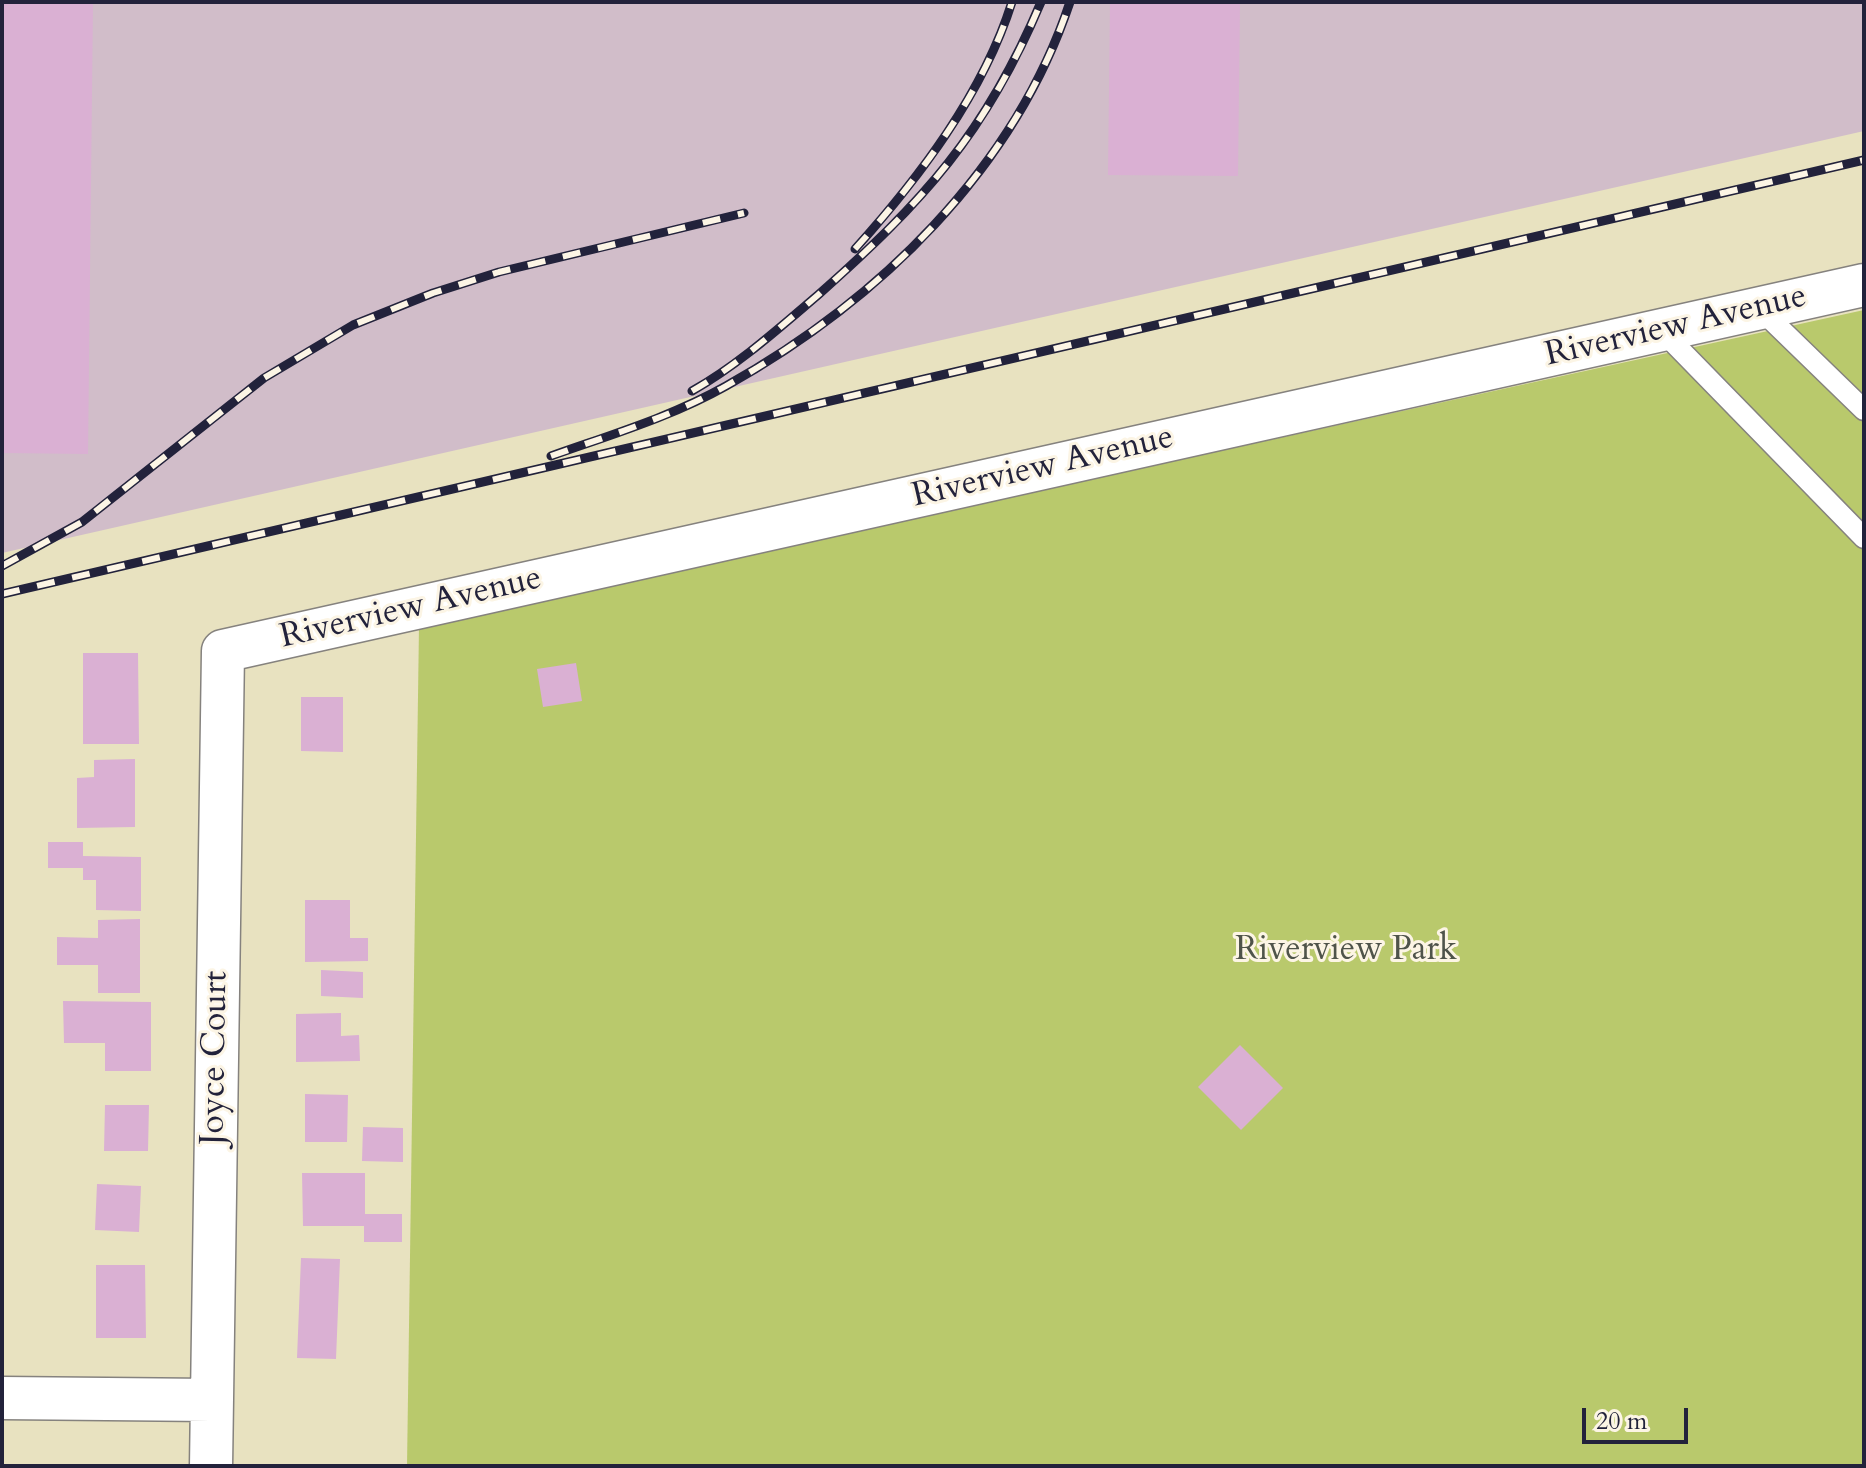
<!DOCTYPE html>
<html>
<head>
<meta charset="utf-8">
<style>
  body { margin:0 }
  #map { position:relative; width:1866px; height:1468px; overflow:hidden; background:#e8e2c0; font-family:Cardo,serif }
  canvas { display:block }
  .frame { position:absolute; inset:0; border:4px solid #22223b; pointer-events:none }
  .scale { position:absolute; left:1582px; top:1408px; width:106px; height:36px; box-sizing:border-box; border:4px solid #22223b; border-top:0; padding-left:10px; font-size:24px; line-height:28px; white-space:nowrap; color:#22223b; -webkit-text-stroke:6px #fcf5e5; paint-order:stroke }
</style>
</head>
<body>
<div id="map">
<canvas width="1866" height="1468"></canvas>
<div class="frame"></div>
<div class="scale">20 m</div>
</div>
<script>
const ctx = document.querySelector('canvas').getContext('2d');
ctx.lineJoin = 'round';
function fill(path, color) {
  ctx.fillStyle = color;
  ctx.fill(path, 'evenodd');
}
function trace(path, color, width, dash) {
  ctx.strokeStyle = color;
  ctx.lineWidth = width;
  ctx.lineCap = dash ? 'butt' : 'round';
  ctx.setLineDash(dash || []);
  ctx.stroke(path);
}
function write(font, color, halo, rows, align = 'center') {
  ctx.font = font + ' Cardo,serif';
  ctx.lineWidth = 6;
  ctx.setLineDash([]);
  ctx.textBaseline = 'middle';
  ctx.strokeStyle = halo;
  ctx.fillStyle = color;
  for (const [text, x, y, turn = 0] of rows) {
    ctx.save();
    ctx.translate(x, y);
    ctx.rotate((+turn || 0) * Math.PI / 180);
    ctx.textAlign = isNaN(turn) ? turn : align;
    if (halo) ctx.strokeText(text, 0, 0);
    ctx.fillText(text, 0, 0);
    ctx.restore();
  }
}
const industrial = new Path2D(`
  M2 2H1864V131L2 553Z`);
const green = new Path2D(`
  M1864 310V1466H407L419 626Z`);
const building = new Path2D(`
  M2 2H93L88 454 2 453Z
  M1110 2H1240L1238 176 1108 175Z
  M83 653H138L139 744H83Z
  M576 663 582 701 543 707 537 669Z
  M301 697H343V752L301 751Z
  M135 759V827L77 828V778L94 777V760Z
  M48 842H83V856L141 857V911L96 910V880H83V868H48Z
  M305 900H350V938H368V961L305 962Z
  M140 919V993H98V965H57V937L98 938V920Z
  M321 970 363 972V998L321 996Z
  M63 1001 151 1002V1071H105V1043H64Z
  M341 1013V1036L359 1035 360 1061 296 1062V1014Z
  M1240 1045 1283 1088 1241 1130 1198 1087Z
  M305 1094 348 1095 347 1142H305Z
  M105 1105H149L148 1151H104Z
  M363 1127 403 1128V1162L362 1161Z
  M302 1173H365V1214H402V1242H364V1226H303Z
  M97 1184 141 1186 139 1232 95 1230Z
  M301 1258 340 1259 336 1359 297 1358Z
  M96 1265H145L146 1338H96Z`);
const lane = new Path2D(`
  M1759 308 1864 410
  M1661 330 1864 538`);
const street = new Path2D(`
  M2 1398 211 1400
  M211 1466 223 651 1864 285`);
const rail = new Path2D(`
  M855 249C919 178 983 94 1012 2
  M692 391C738 365 778 329 818 295 923 202 986 133 1041 2
  M551 456C610 435 671 417 726 386 878 301 1014 170 1070 2
  M2 566 82 522 264 378 353 325 433 293 499 272 744 213
  M2 594 1864 160`);
const streetNames = [
  ["Riverview Avenue",1676,327,-13],
  ["Riverview Avenue",1043,468,-13],
  ["Riverview Avenue",411,609,-13],
  ["Joyce Court",216,1058,-89]
];
const parkNames = [
  ["Riverview Park",1346,951]
];
fill(industrial, '#d1bdc9');
fill(green, '#b9c96c');
fill(building, '#dab0d3');
trace(lane, '#85827e', 23);
trace(street, '#85827e', 45);
trace(lane, '#fff', 20);
trace(street, '#fff', 42);
trace(rail, '#22223b', 9);
trace(rail, '#fcf5e5', 6, [18]);
write('34px', '#22223b', '#fcf5e5', streetNames);
write('34px', '#4f544a', '#fcf5e5', parkNames);
</script>
</body>
</html>
